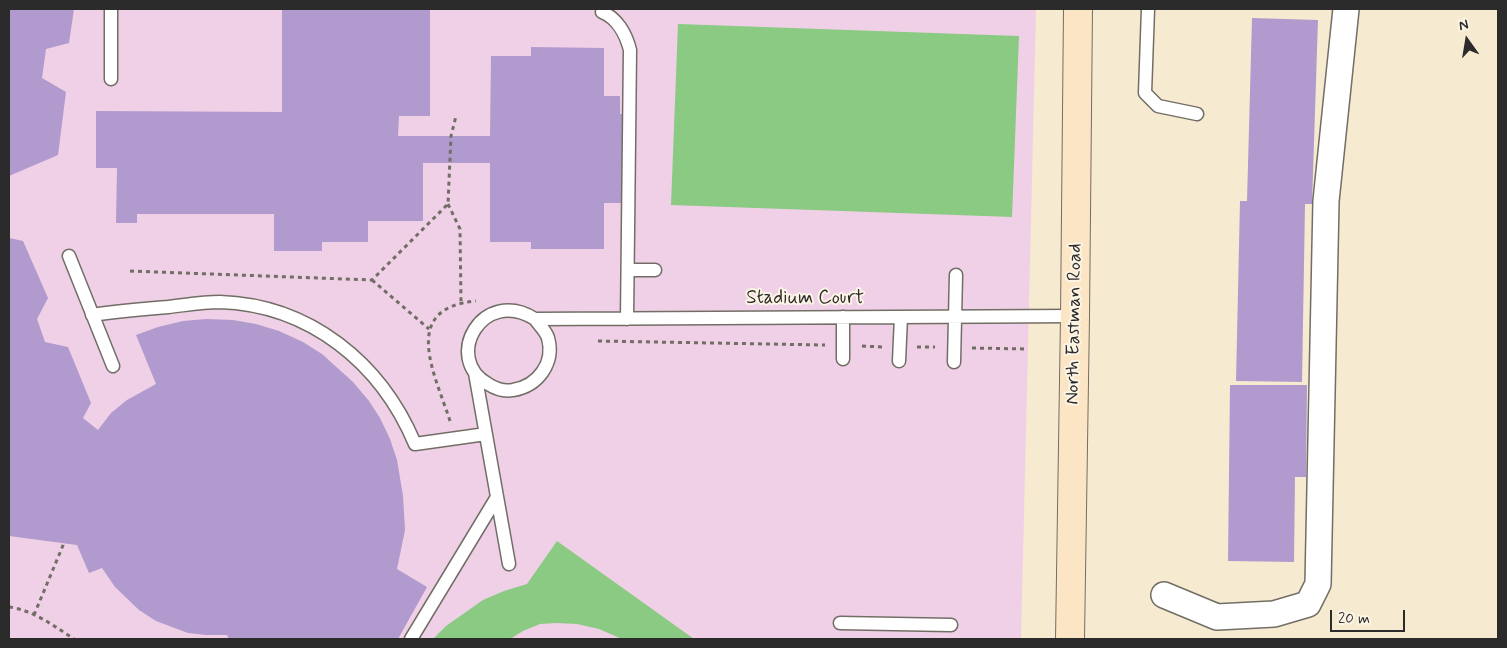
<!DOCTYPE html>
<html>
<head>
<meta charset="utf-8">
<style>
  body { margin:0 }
  #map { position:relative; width:1507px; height:648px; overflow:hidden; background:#f6ead1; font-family:Mynerve,sans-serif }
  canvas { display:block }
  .frame { position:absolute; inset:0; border:10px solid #2b2b2b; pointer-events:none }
  .north { position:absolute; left:1442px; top:15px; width:50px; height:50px; -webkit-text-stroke:4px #fcf5e5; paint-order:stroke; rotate:347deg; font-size:14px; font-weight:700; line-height:20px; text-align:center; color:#2b2b2b }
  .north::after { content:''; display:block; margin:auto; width:18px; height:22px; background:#2b2b2b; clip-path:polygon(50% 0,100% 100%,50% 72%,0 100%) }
  .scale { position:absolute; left:1330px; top:610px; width:75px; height:22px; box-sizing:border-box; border:2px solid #2b2b2b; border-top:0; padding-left:6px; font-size:15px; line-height:18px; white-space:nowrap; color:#2b2b2b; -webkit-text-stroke:4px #fcf5e5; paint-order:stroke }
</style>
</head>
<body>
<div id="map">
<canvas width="1507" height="648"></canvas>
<div class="frame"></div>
<div class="north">N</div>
<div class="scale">20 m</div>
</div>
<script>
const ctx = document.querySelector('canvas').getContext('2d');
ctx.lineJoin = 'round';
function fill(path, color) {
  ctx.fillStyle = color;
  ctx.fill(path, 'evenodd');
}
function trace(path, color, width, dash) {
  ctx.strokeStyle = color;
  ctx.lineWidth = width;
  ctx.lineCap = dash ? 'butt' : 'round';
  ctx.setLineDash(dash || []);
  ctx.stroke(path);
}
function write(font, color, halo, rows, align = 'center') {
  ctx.font = font + ' Mynerve,sans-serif';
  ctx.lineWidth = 4;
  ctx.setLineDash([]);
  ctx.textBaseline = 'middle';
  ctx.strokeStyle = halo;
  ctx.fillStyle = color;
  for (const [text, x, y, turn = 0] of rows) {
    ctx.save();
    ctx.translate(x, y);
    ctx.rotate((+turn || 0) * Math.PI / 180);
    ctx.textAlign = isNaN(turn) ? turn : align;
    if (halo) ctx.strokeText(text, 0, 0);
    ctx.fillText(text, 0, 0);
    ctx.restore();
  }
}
const built = new Path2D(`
  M9 9H1036L1021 639H9Z`);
const green = new Path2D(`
  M678 24 1019 36 1012 217 671 205Z
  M557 541 694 639H695H622L599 629 577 624 556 623 540 624 523 631 510 639H433L446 626 483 600 504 591 527 584Z`);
const building = new Path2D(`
  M9 9H74L69 43 46 49 42 78 66 92 58 155 9 176Z
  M282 9H430V116H399L398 136H490L491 56H531V47L604 48V96H620V114H625V183H621V203H604V249H531V242H490V163H423V221H368V242H322V251H274V214H137V223H116L117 168H96V111L282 112Z
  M1252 18 1318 20 1312 204H1305L1302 382 1236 381 1240 201H1247Z
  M9 238 23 241 48 298 37 319 45 342 68 347 91 403 83 418 98 430 111 413 127 400 156 384 136 335 158 327 183 321 206 319 233 320 256 324 279 331 303 342 322 354 353 382 369 401 380 418 390 439 397 460 403 496 405 530 397 569 427 587 398 639H229L227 635H206L188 633 156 621 139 610 115 587 102 568 89 573 77 545 9 536Z
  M1230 385H1307L1306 477H1295L1294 562 1228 561Z`);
const path = new Path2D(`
  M448 204 460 229 461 302
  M130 271 372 280 448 204 451 136 456 116
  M372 280 429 329
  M598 341 825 345
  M862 346 883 347
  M917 347H935
  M972 348 1028 349
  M450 421C435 374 399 308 476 301
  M9 607C33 610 54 626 74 639
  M34 615 64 543`);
const service = new Path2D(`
  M111 9V79
  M1148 9 1145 93 1158 106 1197 114
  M602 12C617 18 626 34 630 50L627 319
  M69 256 113 366
  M628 270H655
  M92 315C117 311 142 309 168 307 186 305 202 302 220 302 310 305 381 363 415 444L486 434
  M535 319C539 325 546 331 548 338 555 363 538 386 513 390 504 392 496 389 488 384 442 358 483 286 535 319L1075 316
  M843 359V317
  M899 361 901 317
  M954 362 956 275
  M475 373 509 564
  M840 623 951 625
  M411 639 497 497`);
const minor = new Path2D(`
  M1164 595 1217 617 1274 614 1308 604 1318 584 1326 201 1346 9`);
const secondary = new Path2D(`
  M1070 639 1075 316 1078 9`);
const streetNames = [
  ["Stadium Court",805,299],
  ["North Eastman Road",1075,324,-89]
];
fill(built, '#efd0e6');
fill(green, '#8aca82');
fill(building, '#b19acd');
trace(service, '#726e65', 15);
trace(minor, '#726e65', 28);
trace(secondary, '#726e65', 30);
trace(path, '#726e65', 3, [4, 4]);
trace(service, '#fff', 12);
trace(minor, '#fff', 25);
trace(secondary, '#fce5c4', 28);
write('19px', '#2b2b2b', '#fcf5e5', streetNames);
</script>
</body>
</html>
